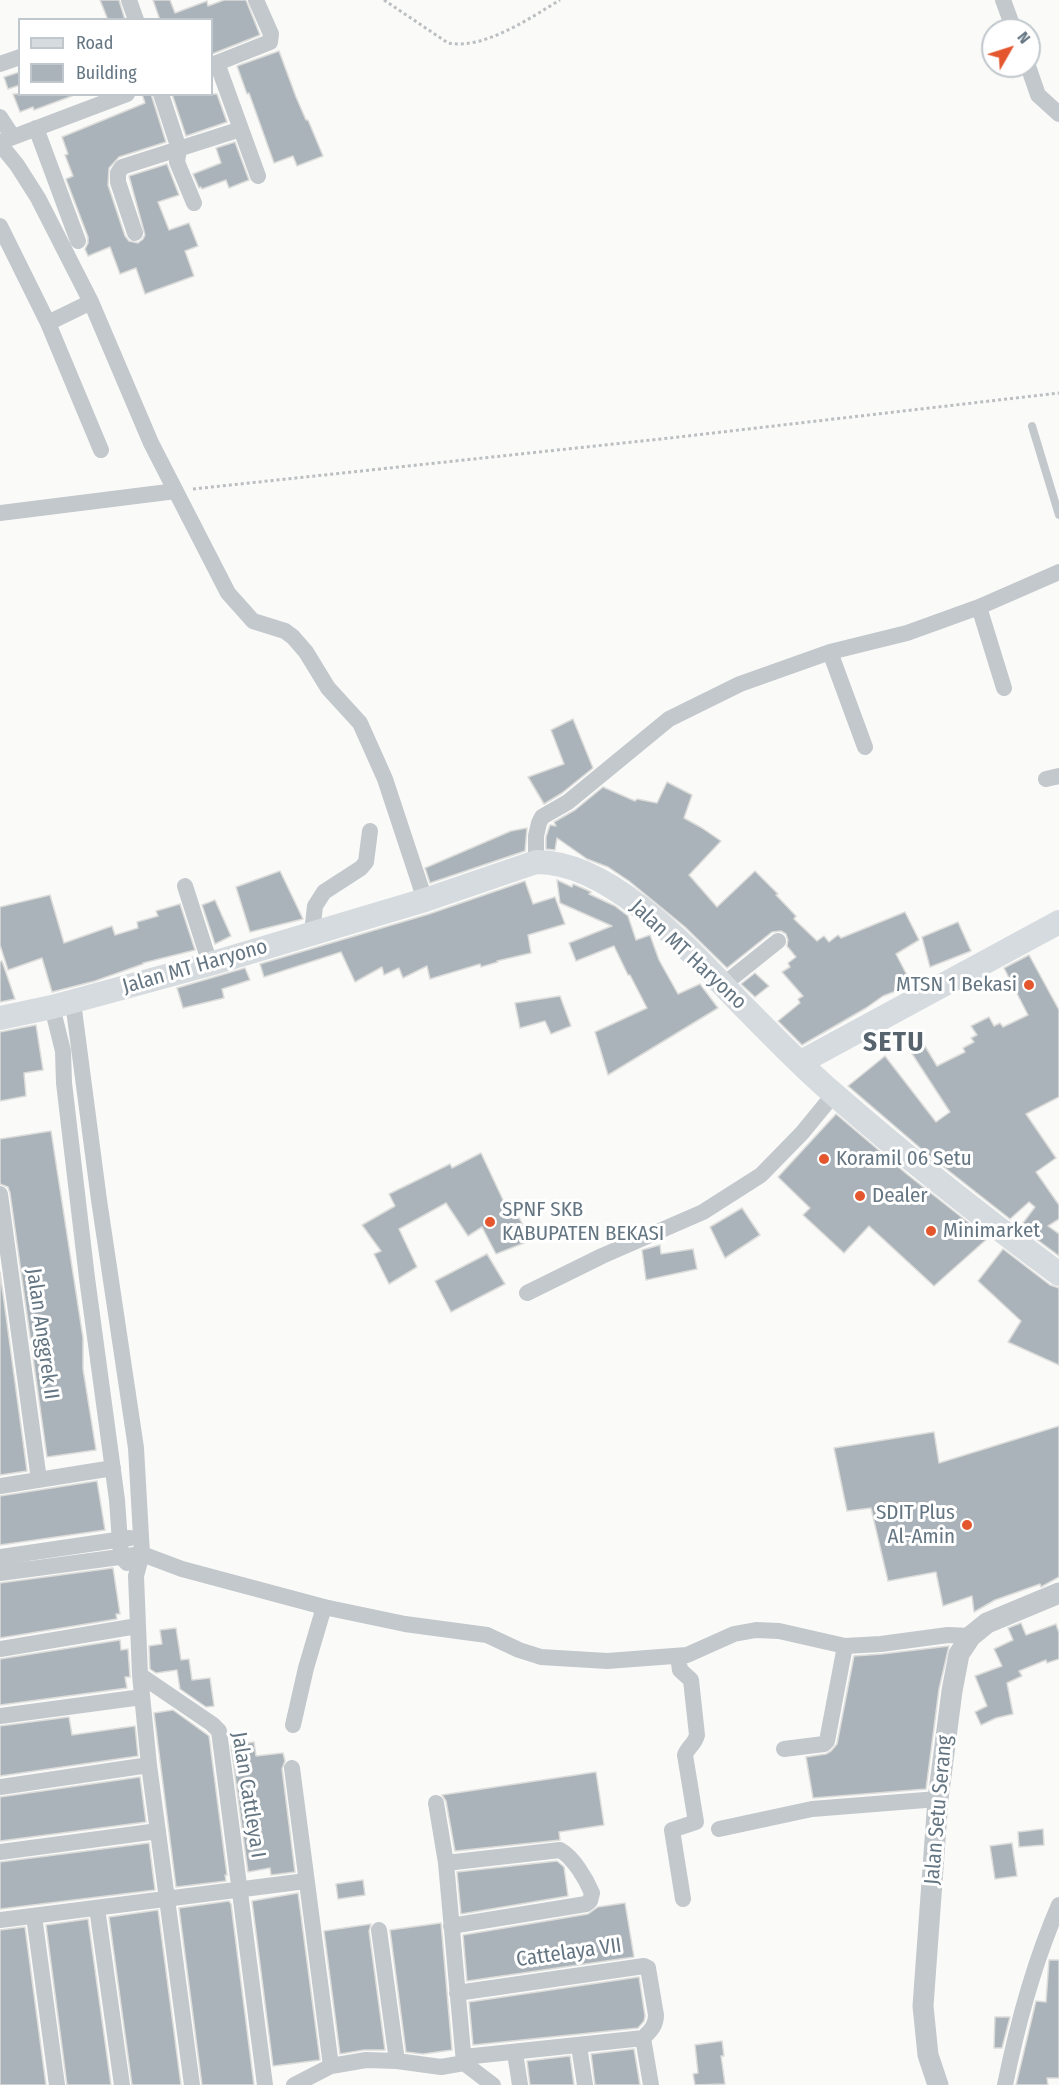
<!DOCTYPE html>
<html>
<head>
<meta charset="utf-8">
<style>
  body { margin:0 }
  #map { position:relative; width:1059px; height:2085px; overflow:hidden; background:#fafaf8; font-family:"Fira Sans Condensed",sans-serif }
  canvas { display:block }
  .legend { position:absolute; left:18px; top:18px; width:195px; height:78px; box-sizing:border-box; background:#fff; border:2px solid #c1c8cd; margin:0; padding:8px 10px; list-style:none; font-size:18px; color:#657683 }
  .legend li { display:flex; align-items:center; gap:12px; height:30px }
  .legend b { width:30px; border:2px solid #c1c8cd }
  .north { position:absolute; left:981px; top:18px; width:60px; height:60px; box-sizing:border-box; background:#fff; border:2px solid #c1c8cd; border-radius:50%; rotate:51deg; font-size:16px; font-weight:700; line-height:24px; text-align:center; color:#657683 }
  .north::after { content:''; display:block; margin:auto; width:21px; height:27px; background:#e4572e; clip-path:polygon(50% 0,100% 100%,50% 72%,0 100%) }
</style>
</head>
<body>
<div id="map">
<canvas width="1059" height="2085"></canvas>
<ul class="legend">
<li><b style="height:8px;background:#d6dbdf"></b>Road</li>
<li><b style="height:16px;background:#aab3b9"></b>Building</li>
</ul>
<div class="north">N</div>
</div>
<script>
const ctx = document.querySelector('canvas').getContext('2d');
ctx.lineJoin = 'round';
function fill(path, color) {
  ctx.fillStyle = color;
  ctx.fill(path, 'evenodd');
}
function trace(path, color, width, dash) {
  ctx.strokeStyle = color;
  ctx.lineWidth = width;
  ctx.lineCap = dash ? 'butt' : 'round';
  ctx.setLineDash(dash || []);
  ctx.stroke(path);
}
function write(font, color, halo, rows, align = 'center') {
  ctx.font = font + ' "Fira Sans Condensed",sans-serif';
  ctx.lineWidth = 6;
  ctx.setLineDash([]);
  ctx.textBaseline = 'middle';
  ctx.strokeStyle = halo;
  ctx.fillStyle = color;
  for (const [text, x, y, turn = 0] of rows) {
    ctx.save();
    ctx.translate(x, y);
    ctx.rotate((+turn || 0) * Math.PI / 180);
    ctx.textAlign = isNaN(turn) ? turn : align;
    if (halo) ctx.strokeText(text, 0, 0);
    ctx.fillText(text, 0, 0);
    ctx.restore();
  }
}
const building = new Path2D(`
  M100 0H119L125 20H108Z
  M153 0H170L175 13 207 1 208 6 224 0H246L260 35 212 54V20H160Z
  M279 51 296 97 306 120H308L323 156 297 166 293 156 274 163 249 93 247 94 237 66Z
  M20 72V85L8 89 4 77Z
  M13 94H72V96L34 110 33 107 20 112Z
  M142 94H151L166 142 119 157 109 168 108 185 125 236 129 241 138 243 143 239 145 235 129 176 167 164 179 195 158 202 169 230 189 223 198 246 185 251 194 276 145 294 136 268 120 274 110 247 88 256 85 249 88 243V237L66 179 73 176 65 155 68 154 62 137 145 103Z
  M172 94H217L227 122 186 136Z
  M235 142 249 180 229 188 226 180 202 189 201 187 199 188 193 174 221 163 216 148Z
  M573 719 593 768 562 793 544 804 528 777 564 764 551 730Z
  M667 782 692 795 684 818 702 828 721 841 689 875 717 907 755 871 778 894 776 895 796 916 794 919 817 941 824 936 829 942 838 935 841 938 905 912 919 940 896 954 912 985 883 996 866 1008 802 1045 778 1021 800 1003 798 999 803 996 782 972 790 967 788 963 796 957 787 946 788 940 786 934 781 931 772 932 727 968 685 927 629 881 608 867 587 859 557 838 555 850 546 849V837L550 825 556 826 554 822 575 810 603 787 635 801 637 799 657 803Z
  M527 828 525 851 430 883 425 868 511 831Z
  M280 871 303 919 250 932 236 887Z
  M557 880 572 887 573 884 587 890 591 892 589 894 615 906 628 916 636 940 650 935 659 960 678 994 700 984 718 1008 608 1075 595 1032 647 1008 630 975H628L614 946 576 961 569 943 612 926 560 903Z
  M525 881 533 904 555 897 565 924 528 935 531 953 497 961 498 962 481 967 480 964 430 979 427 966 403 978 399 968 384 975 382 967 355 982 341 952 264 977 260 964 429 914Z
  M50 895 64 943 112 926 115 935 138 928 137 922 158 916 156 911 180 904 195 950 143 963V964L95 981 52 992 42 958 8 970 0 945V907Z
  M215 900 231 936 215 944 202 905Z
  M958 922 971 951 930 967 922 937Z
  M1029 955 1059 1010V1097L1026 1114 1056 1158 1036 1172 1059 1205V1219L1048 1226 1059 1234V1256L1020 1227 1035 1207 1029 1202 1010 1219 926 1153 848 1086 885 1056 936 1122 950 1112 907 1046 920 1038 937 1066 965 1052 963 1048 974 1042 971 1038 977 1035 971 1026 989 1017 994 1026 1000 1023 1003 1027 1028 1015 1004 968Z
  M2 961 15 999 0 1002V962Z
  M245 968 250 980 222 989 224 998 183 1008 177 988Z
  M755 973 769 986 755 997 741 984Z
  M560 996 571 1026 551 1034 545 1021 520 1028 515 1003Z
  M36 1025 43 1070 24 1073 26 1096 0 1101V1032Z
  M836 1114 908 1175 988 1238 934 1286 869 1226 844 1253 803 1215 810 1208 778 1177Z
  M51 1131 83 1338V1369L96 1450 47 1457 10 1193 8 1187 0 1184V1139Z
  M481 1153 511 1217 517 1214 524 1227 516 1232 524 1243 496 1254 482 1227 468 1236 446 1203 399 1229 417 1267 389 1284 374 1254 381 1251 362 1225 395 1206 389 1194 450 1164 452 1168Z
  M742 1208 760 1235 725 1258 710 1227Z
  M660 1245 661 1254 693 1249 697 1269 646 1280 642 1250Z
  M1003 1249 1050 1285 1059 1288V1365L1008 1342 1021 1321 978 1281Z
  M487 1254 505 1284 451 1312 435 1281Z
  M0 1272 27 1471 0 1475Z
  M1059 1426V1577L1041 1587 1040 1584 995 1600 974 1612 972 1596 943 1606 936 1572 888 1581 871 1508 847 1511 834 1448 934 1432 939 1463Z
  M97 1481 105 1530 0 1545V1496Z
  M113 1568 120 1614H116L117 1619 0 1638V1583Z
  M1021 1623 1026 1635 1056 1624 1059 1633V1659L1047 1663 1046 1660 1019 1671 1022 1676 1007 1683 1013 1714 996 1718 981 1725 975 1712 987 1706 975 1676 1002 1666 994 1649 1013 1640 1008 1628Z
  M176 1628 181 1660 189 1659 192 1680 210 1678 214 1706 206 1707 180 1689 177 1670 156 1673 150 1669 149 1646 162 1644 160 1630Z
  M120 1640 121 1650 128 1649 130 1677H125L127 1688 0 1705V1659Z
  M949 1646 939 1689 926 1789 813 1798 806 1757 826 1754 831 1751 837 1744 854 1656 882 1654Z
  M173 1710 209 1736 227 1875H225L226 1881 176 1887 154 1713Z
  M69 1717 72 1735 135 1726 138 1756 0 1776V1726Z
  M254 1742 256 1756 283 1753 285 1761 282 1769 295 1872 271 1875 270 1868 248 1872 231 1746Z
  M596 1772 604 1825 559 1832 560 1840 455 1851 446 1801 442 1795Z
  M140 1777 146 1822 0 1841V1797Z
  M1043 1829 1044 1845 1019 1847 1018 1832Z
  M149 1843 155 1890 0 1909V1862Z
  M1012 1843 1017 1876 995 1879 990 1846Z
  M557 1861 564 1867 568 1896 461 1914 457 1872Z
  M363 1880 365 1895 338 1899 336 1884Z
  M298 1893 320 2060 273 2066 252 1901Z
  M229 1901 231 1904 254 2085H202L179 1908Z
  M625 1903 634 1957 467 1981 463 1935 588 1914 598 1907Z
  M158 1910 181 2085H132L109 1917Z
  M88 1919 111 2085H67L46 1925Z
  M441 1923 452 2050 423 2054 406 2052 390 1930Z
  M371 1924 369 1931 385 2050H364L340 2054 324 1931Z
  M25 1927 46 2085H0V1930Z
  M1049 1960H1059V2078H1047L1048 2085H1016L1036 2001 1046 2002Z
  M639 1977 645 2016 644 2021 638 2028 473 2045 469 2002Z
  M995 2017H1010L1002 2048H994Z
  M722 2041 724 2056H721L725 2084 695 2085 693 2074 698 2073 695 2045Z
  M634 2049 640 2085H595L591 2054Z
  M570 2056 574 2085H530L527 2061Z`);
const path = new Path2D(`
  M384 0 448 43C484 50 530 18 560 0
  M193 489 670 438 1059 393`);
const service = new Path2D(`
  M1032 426 1059 515`);
const minor = new Path2D(`
  M129 0 136 20
  M1003 0 1014 30
  M217 63 258 176
  M0 64 20 57
  M212 65 270 42 271 34 256 0
  M1028 66 1038 95 1059 114
  M161 94 179 149 177 162 194 203
  M0 117 13 137
  M36 128 78 241
  M0 142 127 94
  M0 144 17 165 38 198 91 302 151 443 228 593 253 621 285 631 293 637 306 652 328 688 360 723 385 779 425 900
  M0 226 48 323 101 450
  M135 233 118 182V173L122 167 241 129
  M48 323 91 302
  M0 513 176 491
  M979 607 1004 688
  M830 652 865 747
  M1046 779 1059 776
  M536 862V836L539 823 542 817 568 802 669 719 740 684 830 652 907 633 979 607 1059 572
  M185 886 210 964
  M312 933 315 906 324 892 361 868 366 862 370 831
  M723 985 778 941
  M73 1002 99 1200 136 1448 142 1554 136 1576 140 1675 149 1765 192 2085
  M52 1007 63 1051 64 1083 87 1278 117 1500 121 1556 127 1563
  M0 1194 39 1480
  M527 1293 602 1256 703 1212 761 1175 802 1133 834 1094
  M0 1486 113 1468
  M0 1557 130 1538
  M0 1573 142 1554 182 1569 324 1607 405 1624 487 1635 519 1650 541 1657 607 1661 687 1655 734 1634 756 1630 779 1631 845 1646 881 1644 948 1635 971 1636
  M0 1649 137 1626
  M678 1656 680 1670 691 1680 697 1735C695 1744 688 1747 685 1755L696 1822 672 1830 683 1899
  M140 1675 212 1724 219 1731 265 2085
  M0 1716 142 1697
  M293 1725 306 1668 324 1607
  M784 1749 824 1744 827 1741 845 1646
  M292 1768 331 2066
  M0 1787 149 1765
  M436 1803 446 1863 464 2063
  M719 1829 812 1809 938 1799
  M0 1852 158 1831
  M446 1863 560 1850C574 1858 586 1879 592 1893L590 1901 586 1904 451 1926
  M97 1908 122 2085
  M34 1916 57 2085
  M0 1920 306 1881
  M379 1930 397 2061
  M457 1993 644 1966 648 1968 656 2015C656 2026 650 2031 643 2038
  M643 2038 651 2085
  M579 2046 585 2085
  M515 2053 520 2085
  M464 2057 643 2038
  M294 2085 331 2066 366 2060 397 2061 441 2067 464 2063 493 2085
  M1005 2085C1017 2026 1035 1960 1059 1905`);
const tertiary = new Path2D(`
  M938 2085 928 2055 923 2006 938 1799 952 1691 959 1654 971 1636 987 1623 1059 1593`);
const secondary = new Path2D(`
  M0 1018 52 1007 210 964 425 900 536 862C612 861 694 955 743 1006 773 1036 803 1068 835 1095 907 1158 982 1217 1059 1274
  M801 1062 1059 922`);
const markers = [
  [1029,985,6,"#e4572e"],
  [824,1159,6,"#e4572e"],
  [860,1196,6,"#e4572e"],
  [490,1222,6,"#e4572e"],
  [931,1231,6,"#e4572e"],
  [967,1525,6,"#e4572e"]
];
const streetNames = [
  ["Jalan MT Haryono",688,955,43],
  ["Jalan MT Haryono",195,967,-16],
  ["Jalan Anggrek II",42,1334,82],
  ["Jalan Cattleya I",248,1795,81],
  ["Jalan Setu Serang",939,1810,-85],
  ["Cattelaya VII",569,1953,-8]
];
const poiNames = [
  ["MTSN 1 Bekasi",1017,985,"right"],
  ["Koramil 06 Setu",836,1159],
  ["Dealer",872,1196],
  ["SPNF SKB",502,1210],
  ["KABUPATEN BEKASI",502,1234],
  ["Minimarket",943,1231],
  ["SDIT Plus",955,1513,"right"],
  ["Al-Amin",955,1537,"right"]
];
const districtNames = [
  ["SETU",894,1043]
];
fill(building, '#aab3b9');
trace(building, '#dcdcda', 1.5);
trace(path, '#bbbfc2', 3, [3, 3]);
trace(service, '#c3c8cc', 8);
trace(minor, '#c3c8cc', 16);
trace(tertiary, '#c3c8cc', 21);
trace(secondary, '#d6dbdf', 24);
for (const [x, y, r, color] of markers) {
  const dot = new Path2D();
  dot.arc(x, y, r, 0, 2 * Math.PI);
  ctx.fillStyle = color;
  ctx.fill(dot);
  trace(dot, '#fff', 2);
}
write('21px', '#657683', '#fff', streetNames);
write('21px', '#657683', '#fff', poiNames, 'left');
ctx.letterSpacing = '1.5px';
write('bold 27px', '#57646e', '#fff', districtNames);
ctx.letterSpacing = '0px';
</script>
</body>
</html>
